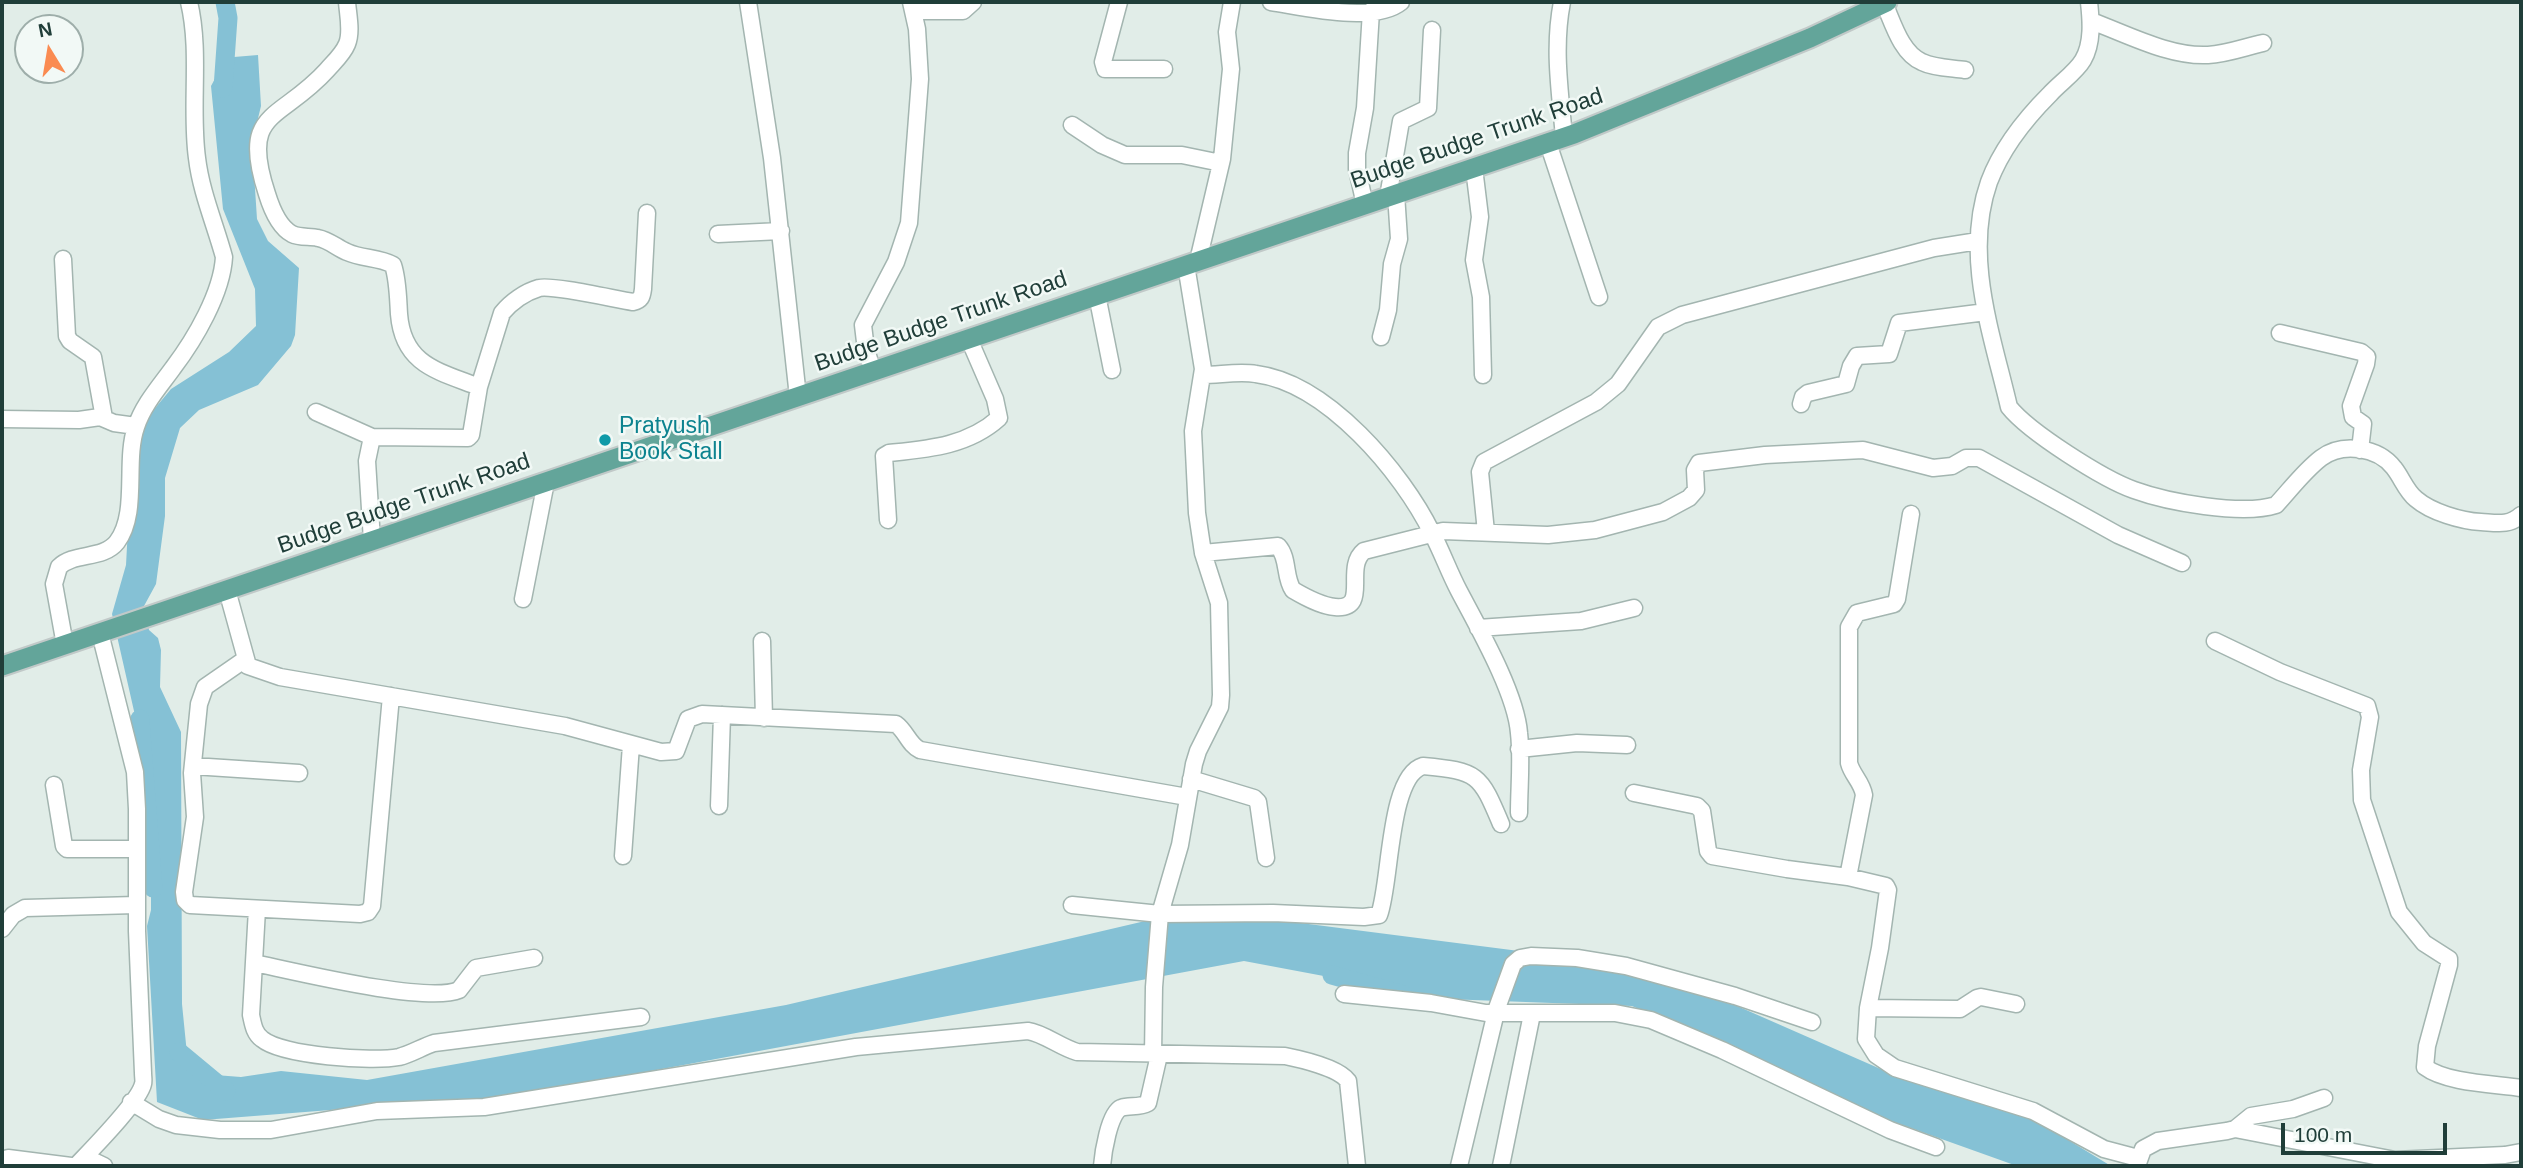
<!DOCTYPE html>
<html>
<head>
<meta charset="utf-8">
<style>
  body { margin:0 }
  #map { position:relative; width:2523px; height:1168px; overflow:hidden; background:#e1ede8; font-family:Helvetica,sans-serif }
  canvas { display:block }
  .frame { position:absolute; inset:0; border:4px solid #203e39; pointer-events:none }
  .north { position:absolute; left:14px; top:14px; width:70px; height:70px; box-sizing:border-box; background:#f2f9f6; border:2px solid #9eaeaa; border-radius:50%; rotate:349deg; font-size:19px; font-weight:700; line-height:28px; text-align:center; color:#203e39 }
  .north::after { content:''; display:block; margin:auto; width:24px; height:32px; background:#fa8b51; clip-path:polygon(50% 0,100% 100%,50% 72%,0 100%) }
  .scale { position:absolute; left:2281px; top:1123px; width:166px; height:32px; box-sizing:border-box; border:4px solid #203e39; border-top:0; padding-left:9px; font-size:21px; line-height:24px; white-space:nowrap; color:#203e39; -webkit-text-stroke:5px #f2f9f6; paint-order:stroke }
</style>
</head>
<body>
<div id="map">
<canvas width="2523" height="1168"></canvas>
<div class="frame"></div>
<div class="north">N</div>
<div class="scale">100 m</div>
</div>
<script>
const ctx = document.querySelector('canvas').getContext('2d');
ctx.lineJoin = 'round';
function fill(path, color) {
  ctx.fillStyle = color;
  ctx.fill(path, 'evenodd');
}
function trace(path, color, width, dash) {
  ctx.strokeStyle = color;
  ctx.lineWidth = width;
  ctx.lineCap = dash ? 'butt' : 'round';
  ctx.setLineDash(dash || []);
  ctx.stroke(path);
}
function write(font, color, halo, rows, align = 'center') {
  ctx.font = font + ' Helvetica,sans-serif';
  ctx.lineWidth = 5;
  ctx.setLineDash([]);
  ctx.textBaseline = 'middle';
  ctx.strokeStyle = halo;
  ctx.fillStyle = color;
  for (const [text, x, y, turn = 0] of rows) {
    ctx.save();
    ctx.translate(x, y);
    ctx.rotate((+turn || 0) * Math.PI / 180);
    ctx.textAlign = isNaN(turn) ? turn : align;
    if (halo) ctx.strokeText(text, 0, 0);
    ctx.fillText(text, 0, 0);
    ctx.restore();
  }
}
const water = new Path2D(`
  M258 55 261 106 252 143 257 219 268 241 299 268 295 335 291 346 258 385 199 410 180 428 165 478V516L156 584 144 606 149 630 158 638 161 650 160 687 181 732 182 1004 187 1054 202 1074 241 1077 281 1071 367 1080 786 1005 1158 918 1254 917 1636 966 1662 973 1892 1074 2037 1121 2111 1166H2017L1852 1107 1632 1006 1446 999 1244 961 522 1095 203 1120 157 1102 147 926 151 910V786L112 614 126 565 132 453 146 419 171 389 229 352 256 326 255 289 223 209 211 86 223 64 234 57Z`);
const river = new Path2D(`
  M223 88 228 18 225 2
  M140 719 153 888
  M1332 975 1403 995
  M179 1052 226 1091`);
const minor = new Path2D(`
  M347 2C348 15 352 32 347 44 343 54 334 62 327 70 280 122 239 109 267 194 271 207 279 227 292 234 300 238 310 236 318 238 329 240 337 248 347 252 362 259 379 257 393 265 398 280 398 298 399 314 403 365 438 371 479 387
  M748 2 772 158 798 397
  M1119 2 1103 62 1105 69H1164
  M1271 2C1304 7 1374 24 1401 2
  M1562 2C1553 48 1560 91 1564 137
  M2089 2C2091 20 2093 43 2083 60 2076 72 2060 83 2050 94 2026 118 2001 150 1989 182 1963 256 1992 334 2009 407 2029 432 2103 479 2134 490 2167 502 2242 516 2276 505 2290 490 2304 471 2321 458 2342 442 2378 447 2394 468 2402 478 2406 491 2416 499 2431 512 2461 521 2481 522 2497 523 2509 526 2521 515
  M1884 3C1893 23 1901 53 1922 62 1934 68 1952 68 1965 70
  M914 11H963L973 2
  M2091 21C2127 34 2169 57 2208 55 2227 54 2245 47 2263 43
  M1072 125 1102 145 1125 155H1182L1221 163
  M1548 143 1599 297
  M1474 168 1480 217 1474 260 1481 297 1483 375
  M1388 197 1401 121 1428 108 1432 30
  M1365 205 1357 169V153L1365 108 1371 11
  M718 234 781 231
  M63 259 67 336 70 341 93 357 104 418
  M1198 261 1222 159 1231 69 1227 32 1232 2
  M1097 295 1112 370
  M2280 333 2361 352 2367 357 2366 364 2351 406 2353 417 2363 424 2360 450
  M1381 337 1388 310 1392 264 1399 239 1396 194
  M873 371 866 350 863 325 896 262 909 223 920 79 917 29 911 2
  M1202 375C1220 375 1239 371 1256 374 1327 383 1402 472 1432 533 1442 552 1449 572 1459 591 1478 627 1516 693 1519 733 1522 759 1519 787 1519 813
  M1801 404 1803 397 1808 393 1846 384 1851 366 1857 356 1889 354 1899 323 1986 312
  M316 412 372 437 468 438 471 435 479 387 502 313C511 302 525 292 539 288 554 285 614 299 633 302 641 300 642 297 643 289L647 213
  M2 419 79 420 100 417 114 423 136 426
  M372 437 367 461 372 541
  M888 520 884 456 889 453C928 449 968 446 999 418L995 399 969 339
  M1486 532 1480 472 1484 462 1596 402 1618 384 1658 327 1682 315 1934 248 1978 241
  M1203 553 1278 546C1289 558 1284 577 1293 590 1305 597 1321 606 1335 607 1371 610 1343 568 1364 551L1443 531 1548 535 1595 530 1663 512 1689 498 1696 490 1695 470 1699 463 1765 455 1863 450 1933 468 1952 466 1966 458H1979L2118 535 2182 563
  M227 590 248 666 280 677 565 726 661 752 676 751 688 719 702 714 896 724C906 731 909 745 920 750L1187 797
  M523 599 546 482
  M1478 628 1581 621 1634 608
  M762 641 764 718
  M2215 641 2280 672 2367 706 2370 717 2361 770 2362 800 2399 912 2424 943 2449 959V965L2427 1046 2425 1067C2446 1083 2494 1084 2521 1088
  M65 645 54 584 59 567C74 552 103 560 117 542 139 513 124 461 136 427 143 405 160 386 173 368 195 339 222 293 224 257 215 224 201 192 197 158 190 107 201 52 189 2
  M244 660 205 687 199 704 192 773 195 817 184 892 185 900 190 905 360 914 368 912 372 906 391 696
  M1519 749 1577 743 1627 745
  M193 766 299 773
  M1191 779 1254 798 1258 802 1266 858
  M54 785 64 846 67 849H136
  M1634 793 1697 806 1702 811 1708 851 1712 856 1787 869 1848 877 1886 886 1888 890 1880 948 1868 1008 1866 1039 1876 1055 1895 1068 2033 1111 2104 1149 2138 1158
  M719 806 722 715
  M623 856 631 745
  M1848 877 1864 795C1862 782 1852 775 1849 763V627L1857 613 1894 604 1897 599 1911 514
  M1072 905 1160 914 1273 913 1364 917 1379 915C1391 885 1388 776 1423 766 1478 771 1480 774 1501 824
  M257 909 251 1015C253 1024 254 1033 262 1039 282 1056 373 1062 399 1057 411 1054 422 1047 434 1043L641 1017
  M2 929 13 915 25 908 136 905
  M254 963C293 971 427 1004 459 990L476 968 534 958
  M1344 994 1431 1003 1486 1013H1615L1651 1020 1722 1050 1890 1130 1936 1147
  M1868 1008 1960 1009 1977 998 1981 997 2016 1004
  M1153 1055 1154 987 1160 914 1180 845 1194 764 1198 751 1220 707 1221 695 1219 603 1203 553 1197 513 1193 431 1203 369 1186 265
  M131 1102 159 1119 176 1125 220 1130H271L377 1111 484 1107 856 1047 1028 1031C1043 1033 1060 1047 1077 1052L1285 1056C1300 1059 1339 1068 1348 1081L1357 1166
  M2235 1129 2395 1160 2505 1155 2521 1152
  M85 1157 104 1166
  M2 1160 8 1158 71 1166
  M76 1166C90 1151 139 1102 143 1084 144 1081 143 1077 143 1073L137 931V809L135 772 100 633
  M1102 1166C1103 1154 1109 1113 1121 1108 1130 1105 1139 1108 1148 1103L1159 1055
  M1459 1166 1497 1008 1513 964 1520 958 1531 956 1577 958 1626 966 1735 996 1812 1022
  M1501 1166 1532 1014
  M2137 1166 2143 1149 2158 1141 2227 1131 2235 1129 2251 1116 2293 1109 2324 1098`);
const major = new Path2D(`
  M2 666 1574 134 1810 38 1887 2`);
const markers = [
  [605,440,7,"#0f9aa8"]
];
const streetNames = [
  ["Budge Budge Trunk Road",1477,139,-19],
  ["Budge Budge Trunk Road",941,322,-19],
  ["Budge Budge Trunk Road",404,504,-19]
];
const cultureNames = [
  ["Pratyush",619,427],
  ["Book Stall",619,453]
];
fill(water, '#85c1d5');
trace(river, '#85c1d5', 19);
trace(minor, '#a3b5b0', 19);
trace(major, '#c1c9c8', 23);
trace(minor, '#fff', 16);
trace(major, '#63a59a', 19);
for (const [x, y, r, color] of markers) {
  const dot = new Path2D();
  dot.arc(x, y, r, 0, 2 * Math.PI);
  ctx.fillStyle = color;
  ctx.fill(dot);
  trace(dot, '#f2f9f6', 2.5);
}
write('23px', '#203e39', '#f2f9f6', streetNames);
write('23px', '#0d838f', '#f2f9f6', cultureNames, 'left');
</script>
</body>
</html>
